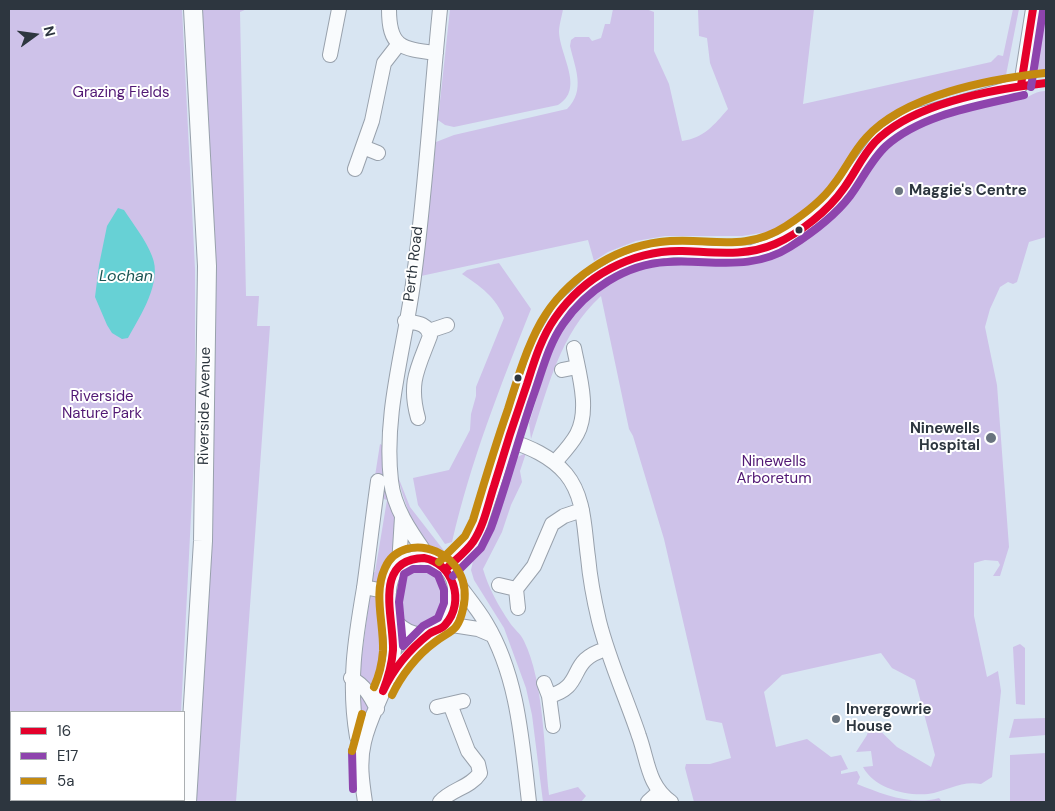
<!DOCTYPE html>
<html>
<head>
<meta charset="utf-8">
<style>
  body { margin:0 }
  #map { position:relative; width:1055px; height:811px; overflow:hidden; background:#d8e5f2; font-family:"DM Sans",sans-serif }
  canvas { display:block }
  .frame { position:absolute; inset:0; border:10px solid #2d363f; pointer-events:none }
  .legend { position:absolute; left:10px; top:711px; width:175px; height:90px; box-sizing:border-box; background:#fff; border:1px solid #abafb2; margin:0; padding:6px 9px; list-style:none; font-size:15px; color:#2d363f }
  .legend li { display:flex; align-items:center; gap:10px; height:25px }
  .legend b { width:25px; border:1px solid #abafb2 }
  .north { position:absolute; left:10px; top:10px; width:50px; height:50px; -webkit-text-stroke:4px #fff; paint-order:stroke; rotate:76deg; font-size:14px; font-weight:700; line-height:20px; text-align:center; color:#2d363f }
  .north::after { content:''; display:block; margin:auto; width:18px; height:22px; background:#2d363f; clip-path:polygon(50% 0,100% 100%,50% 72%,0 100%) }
</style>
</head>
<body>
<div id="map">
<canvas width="1055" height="811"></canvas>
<div class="frame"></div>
<ul class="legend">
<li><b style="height:6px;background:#e4002b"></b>16</li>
<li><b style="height:6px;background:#8e44ad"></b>E17</li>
<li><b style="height:6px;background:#c48a10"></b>5a</li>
</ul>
<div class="north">N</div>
</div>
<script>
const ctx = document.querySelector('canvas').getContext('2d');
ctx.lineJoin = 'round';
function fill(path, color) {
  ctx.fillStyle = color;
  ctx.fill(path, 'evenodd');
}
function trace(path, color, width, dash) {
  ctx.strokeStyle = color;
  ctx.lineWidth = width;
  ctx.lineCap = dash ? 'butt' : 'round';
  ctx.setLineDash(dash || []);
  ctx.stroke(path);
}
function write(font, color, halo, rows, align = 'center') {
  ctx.font = font + ' "DM Sans",sans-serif';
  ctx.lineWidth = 4;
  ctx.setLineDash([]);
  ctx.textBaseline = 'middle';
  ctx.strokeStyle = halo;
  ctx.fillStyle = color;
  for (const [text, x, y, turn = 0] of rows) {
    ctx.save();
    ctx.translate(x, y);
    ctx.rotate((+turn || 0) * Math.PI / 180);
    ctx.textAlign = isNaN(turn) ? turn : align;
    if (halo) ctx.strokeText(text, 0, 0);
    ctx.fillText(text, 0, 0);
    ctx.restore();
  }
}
const green = new Path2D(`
  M9 9H182L195 269V438L181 712H11V800H175V802H9Z
  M198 9H247L240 12 246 296H259L257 326H270L236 802H191L201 702Z
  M450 9H563C562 16 559 25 559 32 560 56 585 89 558 105L454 127 445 125 438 120Z
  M613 9H646L654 12V51L669 84 682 141C704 138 714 125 728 109L710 63 707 38 699 36 698 10 814 9 803 104 991 62 998 55 1003 56 1013 9H1019L1006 75 1002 80 903 109 880 123 867 138 845 174 831 193 773 231 742 236H665L636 241 608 252 594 261 588 240 421 276 436 142 454 135 567 109C586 90 575 68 570 46L571 40 575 37H589L592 41 601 38 605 24H610Z
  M1040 9H1046V72L1042 73C1025 61 1037 26 1040 9Z
  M1046 91V237L1029 242 1017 282 1013 284 1008 282 1000 287 990 309 985 327 997 385 1009 547 1000 576H993L1000 565 998 561 985 560 974 563V616L987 677 998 671 1001 691 992 777 981 784C962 780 947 791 928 794 905 796 874 788 863 767L873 766 871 751 856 752 867 735 870 721 897 747 931 767 935 755 915 680 892 668 881 653 782 675 764 692 776 747 807 739 831 757 841 755 848 769 841 771V774L857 771 860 777 857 784C882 794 912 806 939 798L942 802H694L685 768 686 764H710L731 758 722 723 706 720 664 539 633 436 629 429 601 296C560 333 548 388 531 439L529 423C539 393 547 359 561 331 587 279 646 257 701 259 726 259 765 262 787 249 799 242 825 228 833 217 853 193 862 160 886 140 918 114 967 108 1006 96 1023 109 1029 90 1046 91Z
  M499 263 531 309C500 387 471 460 452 542L445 544 418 505 413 478 449 470 470 430 471 414 476 396V387L504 318C496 297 480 286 462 274L467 270Z
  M380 444 382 445 386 482 396 515 394 555 384 583C377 585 374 584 369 578L370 573 375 572 387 500 384 499 375 476Z
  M526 453 520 471 522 482 511 505 502 532 483 569C488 587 499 607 510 623 514 629 521 634 524 641 544 682 544 750 549 795L578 787 586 796 581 802H543L532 715 526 688 504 628 474 580 471 570 473 561 487 533 515 458Z
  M397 474 410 507 445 552C437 550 430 548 425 542 413 530 401 491 397 474Z
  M418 564C422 565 429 564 433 566 450 573 451 604 442 617 433 631 414 632 403 621 391 609 393 583 405 571 408 568 414 566 418 564Z
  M375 595 381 598C388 641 391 653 376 696L359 676 370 596Z
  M399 635 417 642 397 661Z
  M1020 644 1025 648V705L1016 704 1013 647Z
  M367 694 370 709 362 730 360 695Z
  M1046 718V735L1009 738 1014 719Z
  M1046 753V801L1010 802V755Z`);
const water = new Path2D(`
  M118 208 124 210C133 224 146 240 152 256 163 282 140 316 128 338L122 339 112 333 107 325 95 297 99 265 107 226Z`);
const minor = new Path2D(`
  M389 9C389 47 401 49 436 53
  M330 55 339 9
  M363 147 378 153
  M355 169 372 121 384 63 398 45
  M405 321C416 323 428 323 430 336 418 368 408 382 418 418
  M429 331 447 325
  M562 370 577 367
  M508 440C529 447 551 456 566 474 585 497 584 529 588 557 590 579 594 600 599 621 609 661 626 697 639 736 648 761 648 786 671 802
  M555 462C563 453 571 445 577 434 590 410 579 374 574 348
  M429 558C413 535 394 510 391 481 383 412 406 344 414 276 426 187 431 97 440 9
  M399 565 402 517
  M446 569 473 542 477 534 540 346 562 309 591 282 620 264 650 253 675 250 715 253 752 252 777 243 825 209 837 197 881 137 912 117 1021 85 1033 9
  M455 580C465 594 477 608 486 623 518 676 522 742 529 802
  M499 585 516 589 518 608
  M364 587 389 592
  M516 589 534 566 552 524 564 516 582 510
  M446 624 478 629 492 635
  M390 677 430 633
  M351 678C365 686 370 695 377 709
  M544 683 549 696 553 726
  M549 696C587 686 565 660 607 649
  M437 707 463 701
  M357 737C348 684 355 640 364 588 369 552 373 516 378 481
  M365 802C362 782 359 762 364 742 371 710 392 684 394 649 395 624 382 599 393 575 406 545 457 556 455 593 453 633 420 650 392 618
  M440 802C451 789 470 788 480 773L478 764 468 751 450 704
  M648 802 659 792`);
const major = new Path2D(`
  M187 802 203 541 207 266 193 9`);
const bus1 = new Path2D(`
  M1021 85 1033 9
  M424 558C453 563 466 602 445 625 441 630 434 630 429 634 410 649 393 670 383 691 388 678 392 664 393 650 394 618 372 559 424 558Z
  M446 569C455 560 466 552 473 542 484 526 488 504 494 486 504 452 515 418 527 384 534 362 541 338 555 318 584 276 632 250 682 251 714 252 745 257 775 244 800 233 828 211 844 188 855 173 862 156 875 142 913 103 994 89 1046 83`);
const bus2 = new Path2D(`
  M1031 87 1043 11
  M413 569H428L438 575 444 590V603L438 618 423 626 403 646 399 602 404 574Z
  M453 576 481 548 491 528C507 483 519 436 535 391 543 368 549 344 563 324 586 290 626 264 667 262 709 259 751 272 790 247 812 233 834 217 850 196 862 180 871 160 886 146 922 114 978 106 1024 95
  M352 751 353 789`);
const bus3 = new Path2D(`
  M439 562 465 536 473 520C484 483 495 446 508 409 517 380 526 349 541 322 565 280 612 248 660 242 706 236 743 254 786 226 803 215 822 201 834 184 846 169 853 152 866 138 904 95 990 79 1045 73
  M374 687C379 676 382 664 383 651 384 623 373 594 385 568 403 527 477 551 463 609 458 632 451 630 435 642 417 655 401 676 392 695
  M352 751 362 714`);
const markers = [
  [899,191,5,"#69737e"],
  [799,230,4.5,"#2d363f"],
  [518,378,4.5,"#2d363f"],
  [991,438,6,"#69737e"],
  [836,719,5,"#69737e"]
];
const parkNames = [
  ["Grazing Fields",121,93],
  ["Riverside",102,397],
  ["Nature Park",102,414],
  ["Ninewells",774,462],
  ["Arboretum",774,479]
];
const poiNames = [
  ["Maggie's Centre",909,191],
  ["Ninewells",980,429,"right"],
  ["Hospital",980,446,"right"],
  ["Invergowrie",846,710],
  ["House",846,727]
];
const streetNames = [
  ["Perth Road",414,264,-83],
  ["Riverside Avenue",205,406,-89]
];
const waterNames = [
  ["Lochan",126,277]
];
fill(green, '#cec2e9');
fill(water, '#67d1d5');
trace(minor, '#98a1ac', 16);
trace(major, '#98a1ac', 20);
trace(minor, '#f9fbfd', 14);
trace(major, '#f9fbfd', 18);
trace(bus1, '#e4002b', 8);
trace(bus2, '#8e44ad', 8);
trace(bus3, '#c48a10', 8);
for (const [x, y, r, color] of markers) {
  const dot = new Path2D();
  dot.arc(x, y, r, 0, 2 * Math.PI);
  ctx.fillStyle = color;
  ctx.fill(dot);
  trace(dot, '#fff', 2);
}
write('15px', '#511874', '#fff', parkNames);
write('bold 15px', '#2d363f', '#fff', poiNames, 'left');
write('15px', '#2d363f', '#fff', streetNames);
write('italic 16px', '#1a5554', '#fff', waterNames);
</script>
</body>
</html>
